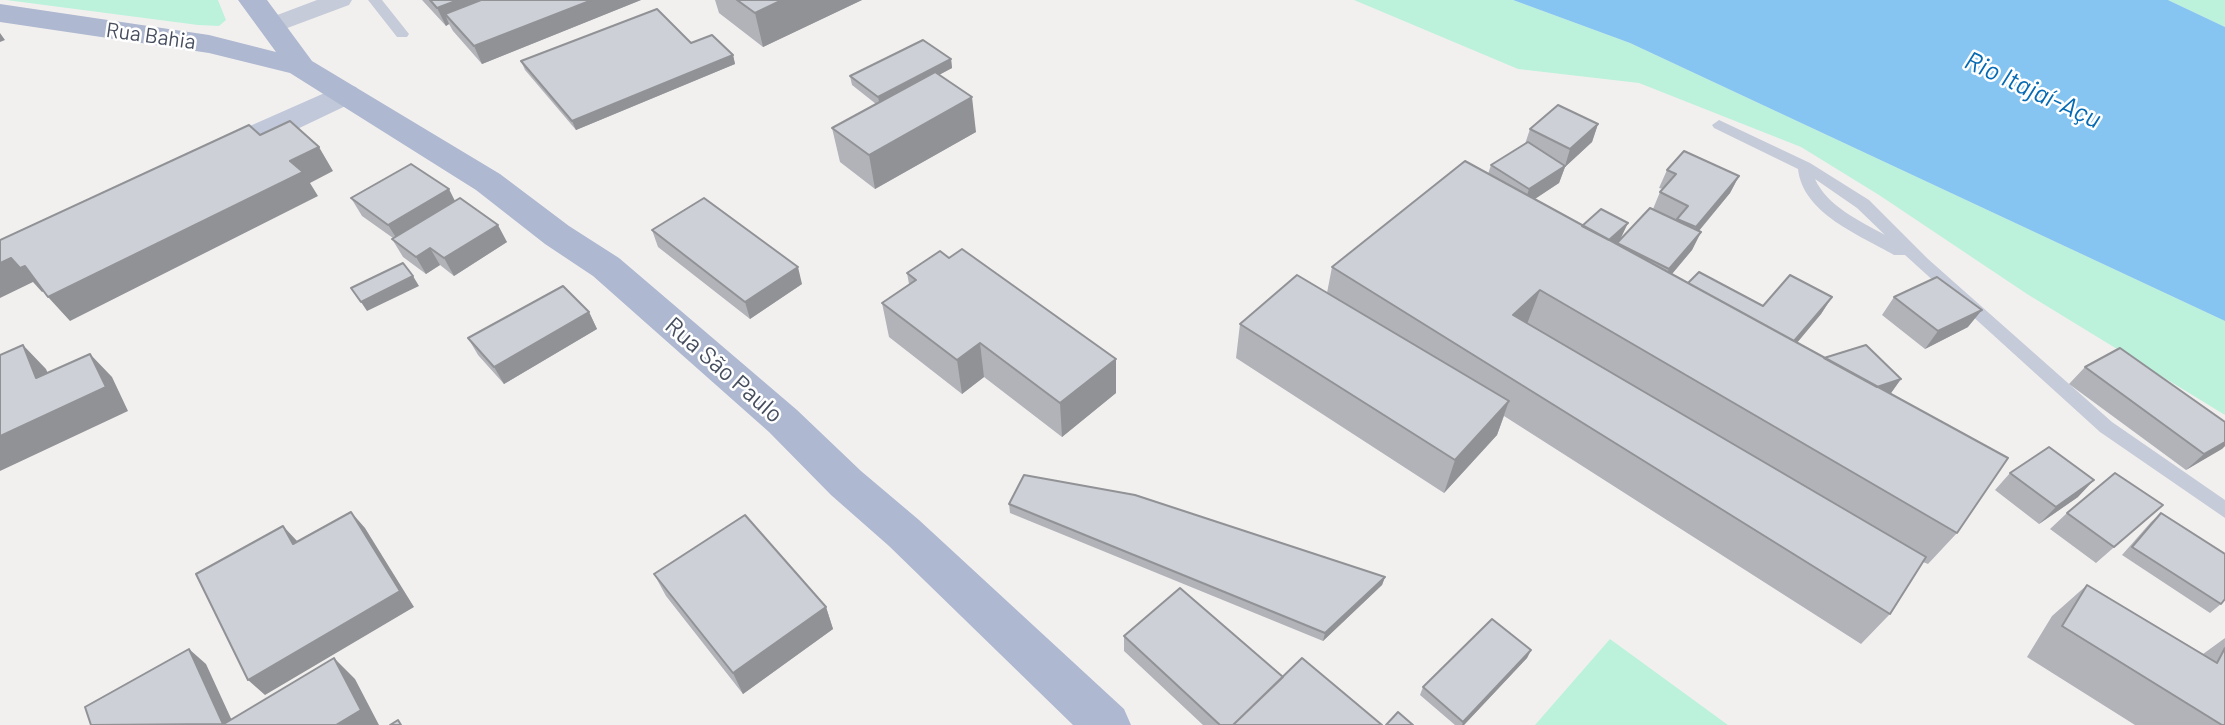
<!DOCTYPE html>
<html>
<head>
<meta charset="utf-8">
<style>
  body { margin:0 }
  canvas { display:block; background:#f2f0ef }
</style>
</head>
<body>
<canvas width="2225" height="725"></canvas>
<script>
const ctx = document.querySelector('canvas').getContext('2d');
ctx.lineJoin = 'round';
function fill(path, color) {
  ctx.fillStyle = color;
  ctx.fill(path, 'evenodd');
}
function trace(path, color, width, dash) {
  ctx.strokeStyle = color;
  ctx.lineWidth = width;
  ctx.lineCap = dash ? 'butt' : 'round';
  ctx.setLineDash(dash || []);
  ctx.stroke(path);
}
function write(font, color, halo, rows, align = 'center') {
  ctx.font = font + ' Barlow,sans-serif';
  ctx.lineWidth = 5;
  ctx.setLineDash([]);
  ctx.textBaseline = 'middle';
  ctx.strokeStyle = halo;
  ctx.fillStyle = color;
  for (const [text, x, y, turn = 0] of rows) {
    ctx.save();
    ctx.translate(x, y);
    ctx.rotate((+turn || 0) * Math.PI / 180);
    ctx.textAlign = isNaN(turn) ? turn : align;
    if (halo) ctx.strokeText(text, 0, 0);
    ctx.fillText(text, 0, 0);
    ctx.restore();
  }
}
const green = new Path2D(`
  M6 0H218L226 20 219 26 198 25Z
  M1354 0H1513L1630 43 2225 321V415L2027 294 1879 195 1801 147 1639 83 1518 69Z
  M2168 0H2225V27Z
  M1610 639 1728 725H1535Z`);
const water = new Path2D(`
  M1513 0H2168L2225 27V321L1630 43Z`);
const lane = new Path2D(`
  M368 0H382L409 34 407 37H397Z
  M1719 120 1810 163 1869 200 1928 259 2112 422 2225 500V518L2100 432 1905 255H1894C1860 235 1803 214 1798 169L1714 128 1712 125ZM1815 179 1857 208 1885 235C1860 221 1827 206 1815 179Z`);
const street = new Path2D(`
  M317 0H352L349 5 282 30 273 33 264 30 260 25 264 20Z`);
const secondary = new Path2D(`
  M345 84 356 87 361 94 356 101 224 164 212 167 200 164 196 156 200 148Z`);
const primary = new Path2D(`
  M238 0H267L312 61 500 174 569 226 619 258 797 410 861 471 919 520 1124 709 1131 725H1073L889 546 831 495 769 432 593 276 545 244 476 190 290 73 209 53 0 22V4L209 35 276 52Z`);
const wall = new Path2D(`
  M422 0H641L482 64 453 31 449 24 446 26Z
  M715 0H862L763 47 719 13Z
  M691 43 733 55 735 64 576 130 525 70 521 61Z
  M951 59 952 68 939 75 976 132 875 189 840 162 832 128 876 104 852 85 850 76Z
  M1598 124 1592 142 1565 167 1559 183 1534 199 1582 226 1621 239 1653 209 1660 192 1663 189 1659 188 1667 170 1739 176 1730 193 1699 231 1701 232 1692 250 1672 274 1688 283 1763 306 1832 297 1821 314 1797 343 1824 358 1901 379 1890 394 1957 533 1928 564 1923 562 1890 614 1861 644 1504 416 1497 435 1444 493 1236 358 1240 324 1327 293 1332 267 1488 174 1491 165 1525 144 1530 129Z
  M351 198 455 201 507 242 454 276 440 265 426 274 403 257 392 239 393 238 362 216Z
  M652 230 802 284 750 319 658 247Z
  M949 258 1116 359V393L1062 437 984 377 962 394 889 337 882 303 909 284 907 273Z
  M1894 297 1968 327 1925 349 1882 315Z
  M589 312 597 329 504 384 478 355 468 338Z
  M2085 367 2225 422V446L2186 470 2069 384Z
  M2010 473 2078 497 2039 524 1995 490Z
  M1009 504 1385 577 1382 585 1323 641 1010 513Z
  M2067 513 2144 521 2096 563 2050 529Z
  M2161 513 2221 604 2210 613 2122 555 2151 522Z
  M654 574 826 607 833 629 743 694 666 596Z
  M2087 585 2203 654 2225 638V725H2135L2027 657 2052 616Z
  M1124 636 1283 677 1382 725H1203L1124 651Z
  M1531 650 1527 658 1464 725H1455L1420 695 1423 687Z`);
const shadedWall = new Path2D(`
  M458 0H506L445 14 449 24 446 26 437 8Z
  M592 0H641L482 64 474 46Z
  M782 0H862L763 47 755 13Z
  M0 33 5 40 0 42Z
  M733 55 735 64 576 130 572 121Z
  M951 59 952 68 880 106 878 97Z
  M972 97 976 132 875 189 869 155Z
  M1598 124 1592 142 1565 167 1559 183 1523 207 1529 189 1565 166 1570 149Z
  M319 147 333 171 310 183 318 196 70 321 48 297 290 161Z
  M1739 176 1730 193 1687 245 1696 227Z
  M449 189 458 207 399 242 388 225Z
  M1628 223 1620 240 1597 262 1604 245Z
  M498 225 507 242 454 276 444 258Z
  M1701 232 1692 250 1661 287 1669 269Z
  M430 248 440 265 426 274 416 257Z
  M11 258 25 266 47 290 42 292 33 282 0 298V263Z
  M798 267 802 284 750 319 745 302Z
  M413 276 419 286 367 311 361 302Z
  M1540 290 1527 324 1513 315Z
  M1832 297 1821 314 1774 370 1784 353Z
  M1982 310 1968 327 1925 349 1938 331Z
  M589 312 597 329 504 384 494 367Z
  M980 343 984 377 962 394 957 360Z
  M23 345 46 369 60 401 36 378Z
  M90 354 112 377 128 411 0 471V436Z
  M1116 359V393L1062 437 1060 403Z
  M1901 379 1889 396 1854 394Z
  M1509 401 1497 435 1444 493 1455 460Z
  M2225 442V446L2222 449 2186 470 2204 454Z
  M2094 480 2078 497 2039 524 2056 507Z
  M351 512 365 528 414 607 265 695 248 680Z
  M283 526 298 542 293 544Z
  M1385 577 1382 585 1323 641 1325 633Z
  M826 607 833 629 743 694 733 673Z
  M189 649 206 664 234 725H223Z
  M1531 650 1527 658 1464 725H1462L1463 722Z
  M334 658 355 679 379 725H336Z`);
const building = new Path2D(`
  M430 0H458L437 8Z
  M481 0H592L474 46 445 14Z
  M737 0H782L755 13Z
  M657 9 691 43 712 35 733 55 572 121 521 61Z
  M923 40 951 59 878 97 850 76Z
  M935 72 972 97 869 155 832 128Z
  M1558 105 1598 124 1570 149 1530 129Z
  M290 121 319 147 290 161 303 172 48 297 25 266 20 268 11 258 0 263V240L249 125 260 135Z
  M1528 142 1565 166 1529 189 1491 165Z
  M1684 151 1739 176 1696 227 1677 219 1688 206 1660 192 1676 174 1667 170Z
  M1465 161 2008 458 1957 533 1540 290 1513 315 1926 557 1890 614 1332 267Z
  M411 164 449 189 388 225 351 198Z
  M460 198 498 225 444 258 430 248 416 257 392 239Z
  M704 198 798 267 745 302 652 230Z
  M1650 208 1701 232 1669 269 1617 243Z
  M1601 209 1628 223 1609 240 1582 226Z
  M962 249 1116 359 1060 403 980 343 957 360 882 303 916 280 907 273 940 251 949 258Z
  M403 263 413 276 361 302 351 288Z
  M1699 272 1763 306 1790 275 1832 297 1794 341 1688 283Z
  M1297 275 1509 401 1455 460 1240 324Z
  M1937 277 1982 310 1938 331 1894 297Z
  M563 286 589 312 494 367 468 338Z
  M23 345 36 378 90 354 106 387 0 436V355Z
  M1866 345 1901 379 1877 387 1824 358Z
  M2120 348 2225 422V442L2204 454 2085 367Z
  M2049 447 2094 480 2056 507 2010 473Z
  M2115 473 2163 505 2114 547 2067 513Z
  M1024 475 1135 495 1385 577 1325 633 1009 504Z
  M351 512 400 591 248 680 196 574 283 526 293 544Z
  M2161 513 2225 554V599L2221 604 2132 547Z
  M745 515 826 607 733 673 654 574Z
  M2087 585 2217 663 2225 648V725H2222L2062 626Z
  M1180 588 1283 677 1233 725H1220L1124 636Z
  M1492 619 1531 650 1463 722 1423 687Z
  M189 649 223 724 91 725 85 707Z
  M334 658 361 710 336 725H222Z
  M1302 658 1382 725H1233Z
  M1398 712 1413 725H1386Z
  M398 720 401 725H390Z`);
const farStreetnames = [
  ["Rua Bahia",151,36,8]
];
const streetNames = [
  ["Rua São Paulo",724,370,41]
];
const waterNames = [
  ["Rio Itajaí-Açu",2033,90,25]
];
fill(green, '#bcf2dc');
fill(water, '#86c5f1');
fill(lane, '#c5cbd8');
fill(street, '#c5cbd8');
fill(secondary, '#c1c8d9');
fill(primary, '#aeb8d0');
fill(wall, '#b1b3b9');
fill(shadedWall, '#909296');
fill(building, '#ced0d7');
trace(building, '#909296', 2);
write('21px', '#464e5e', '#fff', farStreetnames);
write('24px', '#464e5e', '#fff', streetNames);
write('italic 26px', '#046ab4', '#fff', waterNames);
</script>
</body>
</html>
